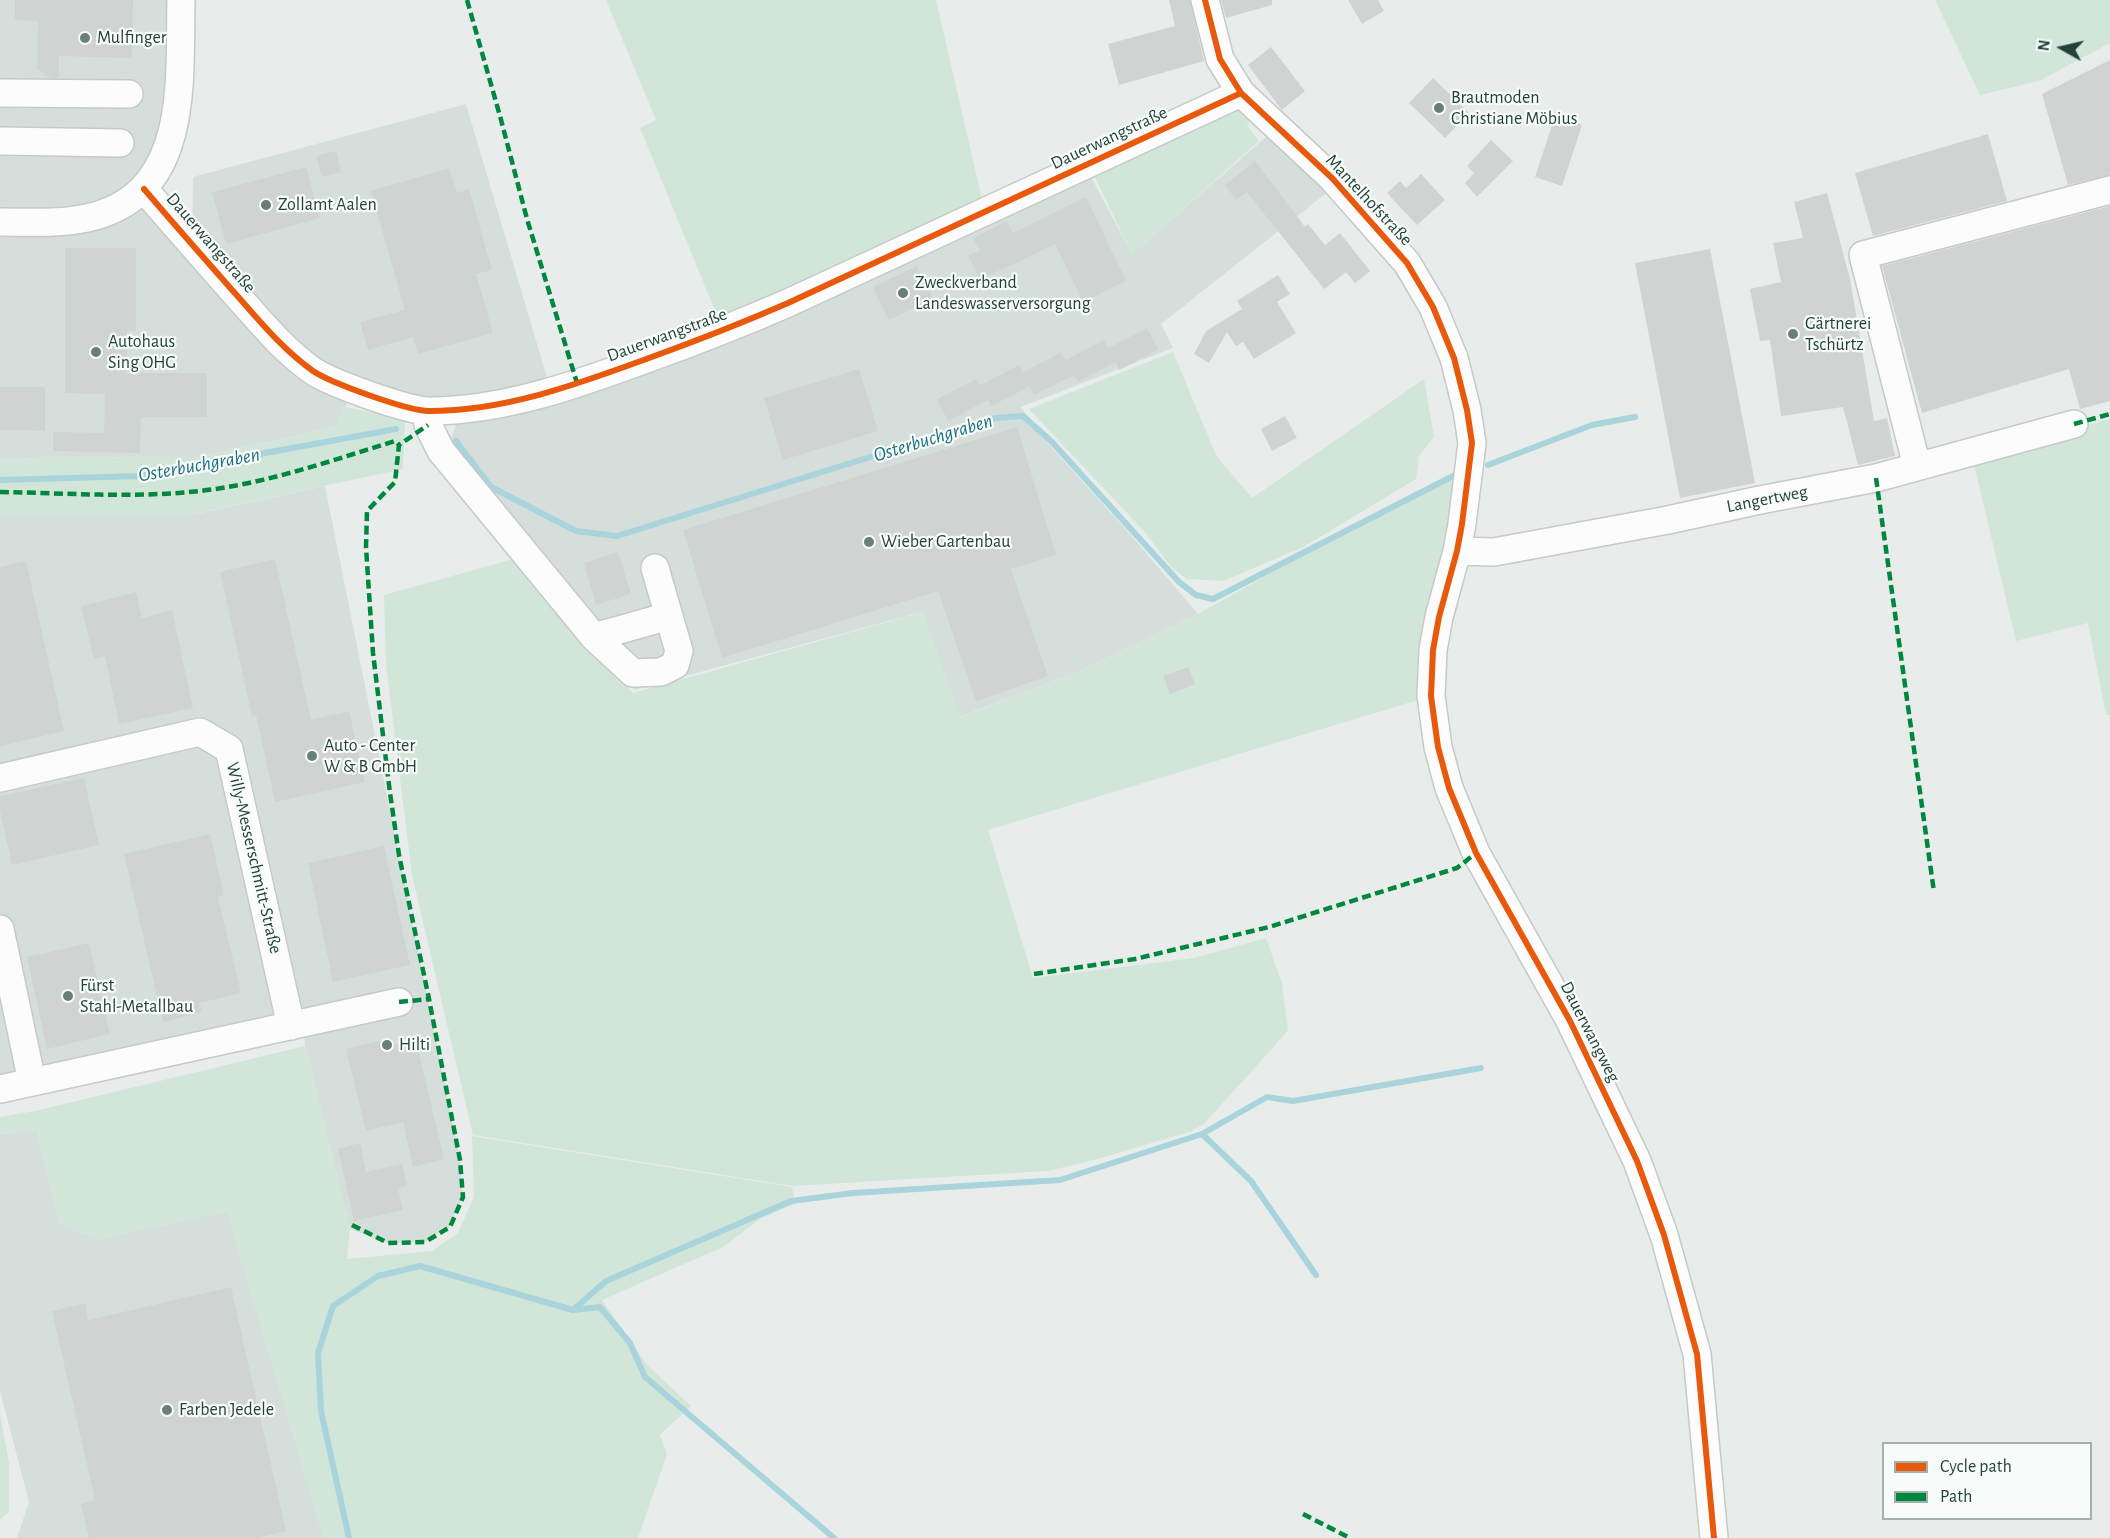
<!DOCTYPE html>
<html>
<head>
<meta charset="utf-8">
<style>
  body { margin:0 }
  #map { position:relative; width:2110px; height:1538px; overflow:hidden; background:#e8edeb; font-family:"Alegreya Sans",sans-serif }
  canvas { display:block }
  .legend { position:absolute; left:1882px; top:1442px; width:210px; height:78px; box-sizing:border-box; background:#f7fbf9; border:2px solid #a3b1ad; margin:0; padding:8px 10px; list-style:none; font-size:18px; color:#24423a }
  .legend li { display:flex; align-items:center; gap:12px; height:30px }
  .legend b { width:30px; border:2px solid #a3b1ad }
  .north { position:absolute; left:2032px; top:18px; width:60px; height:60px; -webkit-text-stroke:4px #f7fbf9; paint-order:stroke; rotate:278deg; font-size:16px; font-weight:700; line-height:24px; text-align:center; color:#24423a }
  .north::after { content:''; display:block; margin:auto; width:21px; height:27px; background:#24423a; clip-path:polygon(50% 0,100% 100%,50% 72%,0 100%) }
</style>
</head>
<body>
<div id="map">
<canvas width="2110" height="1538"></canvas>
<ul class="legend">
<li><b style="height:8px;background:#e8590c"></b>Cycle path</li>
<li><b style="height:8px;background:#00873e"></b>Path</li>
</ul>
<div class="north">N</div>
</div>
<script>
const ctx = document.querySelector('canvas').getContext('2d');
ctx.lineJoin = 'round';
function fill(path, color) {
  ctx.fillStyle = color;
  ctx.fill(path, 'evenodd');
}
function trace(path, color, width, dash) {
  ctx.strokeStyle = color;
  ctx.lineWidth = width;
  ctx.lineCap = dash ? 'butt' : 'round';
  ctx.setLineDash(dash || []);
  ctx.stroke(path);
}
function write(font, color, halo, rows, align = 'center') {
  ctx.font = font + ' "Alegreya Sans",sans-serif';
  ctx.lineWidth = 4.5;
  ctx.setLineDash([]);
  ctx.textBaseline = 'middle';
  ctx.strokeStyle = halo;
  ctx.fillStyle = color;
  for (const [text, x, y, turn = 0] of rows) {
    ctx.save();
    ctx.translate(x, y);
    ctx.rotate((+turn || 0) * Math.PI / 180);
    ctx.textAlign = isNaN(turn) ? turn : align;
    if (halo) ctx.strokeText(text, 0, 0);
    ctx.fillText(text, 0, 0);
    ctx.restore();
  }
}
const built = new Path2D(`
  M0 0H169L166 121 138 185 192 248 193 177 466 104 548 381 495 394 435 398 355 385 336 427 195 458 54 457 0 460Z
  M1275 129 1334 187 1161 324 1173 348 1021 407 1045 440 1130 534 1198 614 1078 672 959 717 922 612 634 690 442 461 459 417 495 412 1089 173 1132 254Z
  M325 486 460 1160 463 1197 449 1227 425 1242 388 1243 350 1229 305 1046 304 1030 0 1080V515L200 513Z
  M37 1130 60 1224 99 1239 227 1211 324 1538H17L29 1502 0 1391V1134Z`);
const green = new Path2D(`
  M606 0H936L985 212 723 330 640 128 656 120Z
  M1935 0H2110V43L2039 81 1980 95Z
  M1238 107 1252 116 1247 125 1259 141 1132 255 1092 171Z
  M1173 352 1216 455 1252 498 1424 379 1434 437 1419 456 1416 479 1305 546 1224 581 1187 579 1172 568 1144 531 1029 409Z
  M345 407 405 419 403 469 189 515H0V460L54 457 195 458 336 427Z
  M2110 419V715H2106L2088 623 2016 641 1972 456Z
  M1469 474 1431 696 988 830 1033 978 1194 958 1266 938 1282 983 1288 1031 1204 1124 1192 1131 1094 1160 1048 1171 792 1186 473 1135 412 875 386 664 384 595 517 558 633 693 923 612 960 717 1078 672 1198 614 1417 491Z
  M305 1046 350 1229 347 1259 432 1251 458 1233 474 1197 472 1136 792 1187 795 1204 760 1219 723 1247 602 1300 648 1366 691 1406 660 1435 667 1454 638 1538H324L227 1212 99 1239 60 1224 37 1130 0 1134V1117L35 1111Z
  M0 1413 9 1463V1512L0 1520Z`);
const stream = new Path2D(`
  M456 441 491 487 576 531 617 536 995 418 1023 416 1051 441 1179 582 1196 595 1213 599 1457 474
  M1488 465 1592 425 1635 417
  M0 480 140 476 396 429
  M1202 1134 1251 1181 1316 1275
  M573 1310 600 1307 630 1343 645 1377 834 1538
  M349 1538 321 1411 318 1353 333 1306 378 1276 420 1266 573 1310 606 1281 791 1201 853 1193 1060 1180 1202 1134 1267 1097 1293 1101 1481 1068`);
const building = new Path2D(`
  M15 0H133L132 58 59 56V78H51L37 69 38 21 15 20Z
  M1169 0H1190L1204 61 1119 85 1108 44 1175 26Z
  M1221 0H1272V5L1226 18Z
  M1348 0H1378L1384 11 1362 24Z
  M1271 47 1305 91 1282 110 1248 65Z
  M2110 60V175L2068 185 2042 94Z
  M1433 78 1469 113 1445 138 1409 103Z
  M1555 116 1582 125 1562 186 1535 177Z
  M1988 134 2007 201 1873 236 1855 173Z
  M1491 140 1513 161 1477 197 1465 183 1474 173 1467 166Z
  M336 151 341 172 322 177 316 156Z
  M1255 161 1305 227 1308 224 1325 245 1340 233 1370 271 1355 283 1346 272 1324 289 1247 192 1236 200 1225 185Z
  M306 167 320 218 226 244 212 192Z
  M449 168 457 193 469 189 492 270 476 274 493 333 418 354 413 337 368 350 360 322 405 310 371 191Z
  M1421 174 1445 200 1417 225 1387 193 1400 181 1406 188Z
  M1827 193 1850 279 1874 421 1887 418 1895 456 1858 465 1843 407 1781 416 1770 340 1760 341 1750 289 1781 282 1773 243 1803 238 1794 202Z
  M1086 197 1126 281 1083 302 1055 244 980 280 968 255 980 250 973 238 1007 221 1013 233Z
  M2110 206V401L2080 409 2069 369 1922 413 1882 266Z
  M65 248H136V331H127V373H207V417H141L140 453 53 451V432L104 433 105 394 65 393Z
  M1710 249 1755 483 1680 498 1635 263Z
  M917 266 933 299 889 320 873 287Z
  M1278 275 1290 294 1277 302 1296 333 1254 359 1243 342 1236 346 1227 332 1209 363 1194 354 1206 331 1242 309 1237 301Z
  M1147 328 1158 350 1119 370 1116 362 1078 382 1074 375 1034 395 1029 387 991 406 988 400 948 421 937 399 976 379 980 385 1019 365 1023 372 1060 353 1066 360 1104 340 1108 348Z
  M859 369 878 431 783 460 764 398Z
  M0 387H45V431L0 430Z
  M1285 416 1297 438 1272 451 1261 429Z
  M1017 427 1056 555 1011 569 1048 676 976 701 938 591 722 658 683 530Z
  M618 552 631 594 596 605 584 563Z
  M275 559 311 720 349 711 365 782 275 802 256 715 252 716 220 572Z
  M26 561 64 731 0 746V567Z
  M136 592 142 618 172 610 193 708 119 724 105 656 94 659 81 606Z
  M1188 667 1195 684 1170 694 1163 676Z
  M84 778 99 845 12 865 0 811V796Z
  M210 834 224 895 218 897 241 993 199 1003 202 1012 163 1022 124 854Z
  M384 846 410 965 333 982 308 863Z
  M89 943 110 1034 47 1049 27 957Z
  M392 1038 393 1045 416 1040 444 1159 413 1167 403 1122 366 1131 346 1049Z
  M360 1143 366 1172 402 1164 407 1186 398 1188 403 1210 354 1221 338 1149Z
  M231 1287 286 1531 256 1538H89L81 1504 95 1500 52 1311 85 1303 88 1320Z`);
const minor = new Path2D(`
  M1205 0 1220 59 1241 93 1332 178 1407 263 1433 307 1454 358 1467 410 1472 443 1462 524 1457 551 1439 617 1433 650 1431 696 1438 747 1449 788 1476 853 1570 1021 1637 1161 1664 1235 1697 1354 1714 1538
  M1 93 129 94
  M2 141 120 143
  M144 189C173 223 203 257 233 291 259 320 282 349 313 371 331 383 408 411 429 411 505 411 578 384 649 358 696 341 742 323 788 303L1241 93
  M0 222C29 222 59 224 87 218 191 195 179 83 181 0
  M426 411 428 425 441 451 594 637 633 673 661 672 675 665 679 651 655 568
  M1917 466 1863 255 2110 190
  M1457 551 1494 552 1668 520 1760 500 1876 478 2074 424
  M594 637 669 616
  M0 778 200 732 229 749 291 1026
  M0 929 32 1082
  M0 1089 399 1002`);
const quiet = new Path2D(`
  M467 0 500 116 527 219 577 383
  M2074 424 2110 414
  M1876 478 1934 892
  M0 492C75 493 154 500 228 487 285 477 340 458 395 441L399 445
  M1034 974 1135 959 1269 927 1457 868 1476 853
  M399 1002 429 999 399 855 390 793 373 653 366 547 367 511 395 482 399 445 428 425
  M352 1225 388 1243 425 1242 450 1227 463 1197 460 1160 429 999
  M1303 1514 1350 1538`);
const cycleway = new Path2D(`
  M1205 0 1220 59 1241 93 1332 178 1407 263 1433 307 1454 358 1467 410 1472 443 1462 524 1457 551 1439 617 1433 650 1431 696 1438 747 1449 788 1476 853 1570 1021 1637 1161 1664 1235 1697 1354 1714 1538
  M144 189C173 223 203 257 233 291 259 320 282 349 313 371 331 383 408 411 429 411 505 411 578 384 649 358 696 341 742 323 788 303L1241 93`);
const markers = [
  [85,38,6,"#697e78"],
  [1439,108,6,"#697e78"],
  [266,205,6,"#697e78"],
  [903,293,6,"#697e78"],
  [1793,334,6,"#697e78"],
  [96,352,6,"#697e78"],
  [869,542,6,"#697e78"],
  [312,756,6,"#697e78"],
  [68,996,6,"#697e78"],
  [387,1045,6,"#697e78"],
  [167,1410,6,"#697e78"]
];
const poiNames = [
  ["Mulfinger",97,38],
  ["Brautmoden",1451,98],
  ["Christiane Möbius",1451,119],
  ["Zollamt Aalen",278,205],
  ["Zweckverband",915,283],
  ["Landeswasserversorgung",915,304],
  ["Gärtnerei",1805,324],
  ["Tschürtz",1805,345],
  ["Autohaus",108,342],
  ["Sing OHG",108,363],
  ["Wieber Gartenbau",881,542],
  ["Auto - Center",324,746],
  ["W & B GmbH",324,767],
  ["Fürst",80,986],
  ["Stahl-Metallbau",80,1007],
  ["Hilti",399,1045],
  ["Farben Jedele",179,1410]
];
const streetNames = [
  ["Dauerwangstraße",1109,138,-25],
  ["Mantelhofstraße",1369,200,47],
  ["Dauerwangstraße",211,243,49],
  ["Dauerwangstraße",667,335,-20],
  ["Langertweg",1767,499,-11],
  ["Willy-Messerschmitt-Straße",254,858,77],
  ["Dauerwangweg",1590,1032,63]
];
const waterNames = [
  ["Osterbuchgraben",933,438,-17],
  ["Osterbuchgraben",199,465,-10]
];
fill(built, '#d6dedb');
fill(green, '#d1e6d8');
trace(stream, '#a9d4db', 6);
fill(building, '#cfd4d2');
trace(minor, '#c5cac8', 30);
trace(minor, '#fcfcfc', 27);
trace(quiet, '#00873e', 4.5, [9, 4.5]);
trace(cycleway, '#e8590c', 6);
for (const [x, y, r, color] of markers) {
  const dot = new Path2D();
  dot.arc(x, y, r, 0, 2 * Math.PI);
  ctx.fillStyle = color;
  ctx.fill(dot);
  trace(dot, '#f7fbf9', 2);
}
write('18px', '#24423a', '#f7fbf9', poiNames, 'left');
write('18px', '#24423a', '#f7fbf9', streetNames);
write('italic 20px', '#1c6f80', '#f7fbf9', waterNames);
</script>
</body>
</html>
